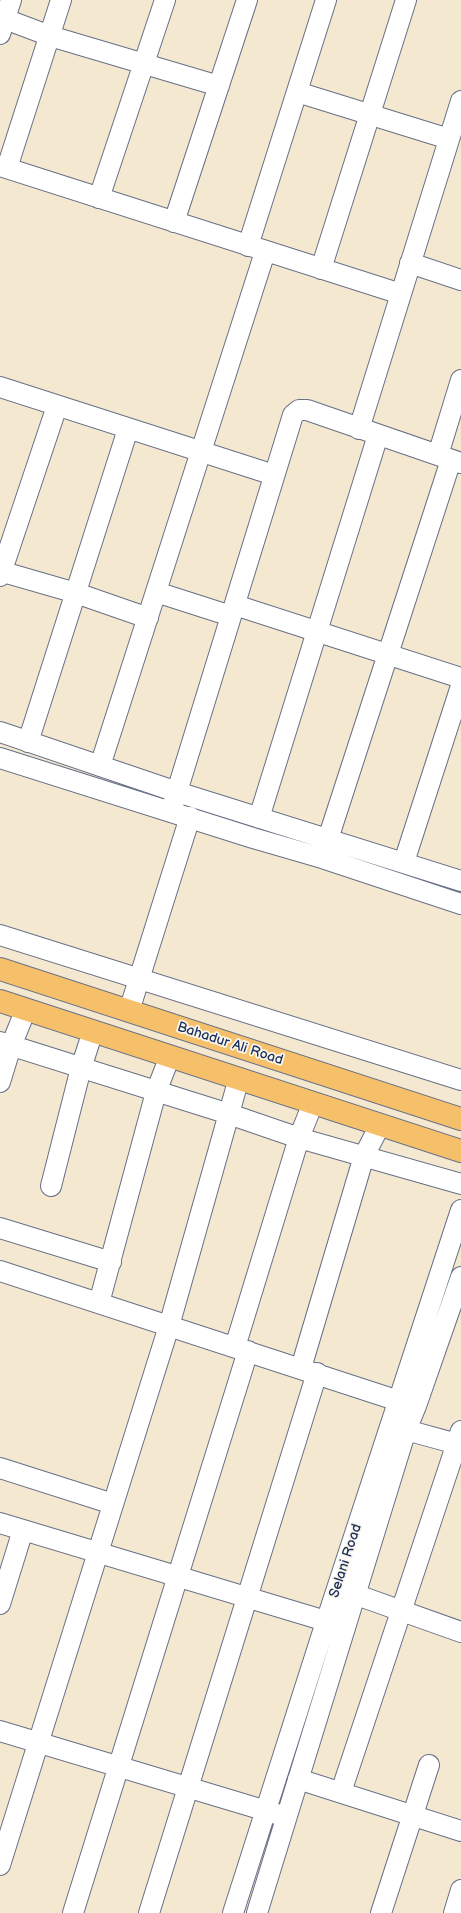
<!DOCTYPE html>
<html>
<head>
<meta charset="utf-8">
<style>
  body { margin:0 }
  canvas { display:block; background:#f5e8d0 }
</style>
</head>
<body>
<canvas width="461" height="1913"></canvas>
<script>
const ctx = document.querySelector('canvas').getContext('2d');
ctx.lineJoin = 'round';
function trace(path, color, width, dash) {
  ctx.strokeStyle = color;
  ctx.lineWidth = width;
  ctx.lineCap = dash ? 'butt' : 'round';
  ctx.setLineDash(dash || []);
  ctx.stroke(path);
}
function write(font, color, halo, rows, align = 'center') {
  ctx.font = font + ' "Balsamiq Sans",sans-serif';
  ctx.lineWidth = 3.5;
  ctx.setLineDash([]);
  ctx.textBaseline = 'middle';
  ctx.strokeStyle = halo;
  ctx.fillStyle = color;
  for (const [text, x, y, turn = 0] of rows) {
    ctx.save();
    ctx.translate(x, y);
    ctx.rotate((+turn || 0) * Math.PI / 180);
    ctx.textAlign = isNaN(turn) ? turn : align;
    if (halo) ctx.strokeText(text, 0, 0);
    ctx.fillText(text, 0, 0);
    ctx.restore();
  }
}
const minor = new Path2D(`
  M5 19 50 36 219 86
  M0 34 11 0
  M297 92 449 139
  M0 166 401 294
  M7 168 61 0
  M99 198 165 0
  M174 222 247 0
  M248 246 326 0
  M410 263 461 280
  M321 269 406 0
  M0 387 274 475
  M359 429 461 101
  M438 455 461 380
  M0 571 76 593 148 618
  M0 576 57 406
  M156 592 231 616
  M235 605 461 678
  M0 732 177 792 461 881
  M28 742 128 429
  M0 758 253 838 322 858 461 904
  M100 766 265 252
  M171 811 293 415 299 410H307L461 463
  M259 818 378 435
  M328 839 451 460
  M404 862 461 686
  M0 935 461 1080
  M129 1011 190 817
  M0 1042 229 1114 299 1138 461 1184
  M0 1082 11 1046 26 1009
  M51 1186 81 1068 93 1031
  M0 1228 111 1262
  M0 1271 411 1405
  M99 1303 156 1092 170 1056
  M235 1347 299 1138 313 1103
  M301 1368 364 1156 380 1125
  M406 1430 461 1445
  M0 1468 113 1504
  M0 1523 339 1625
  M354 1594 461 1632
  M0 1604 23 1530
  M0 1731 280 1815
  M298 1779 461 1831
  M341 1792 461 1431
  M0 1865 169 1326 239 1078
  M73 1913 248 1351
  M149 1913 317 1373
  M233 1913 326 1622 461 1210
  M257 1913 406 1430 416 1406 461 1277
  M381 1913 429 1765
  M454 1913 461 1890`);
const major = new Path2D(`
  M0 969 461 1119
  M0 1001 461 1151`);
const streetNames = [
  ["Bahadur Ali Road",230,1044,18],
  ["Selani Road",346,1561,-72]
];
trace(minor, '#677086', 22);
trace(major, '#677086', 24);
trace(minor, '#fff', 20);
trace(major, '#f6c06b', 22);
write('14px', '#1b2f5e', '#fbf7ec', streetNames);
</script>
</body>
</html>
